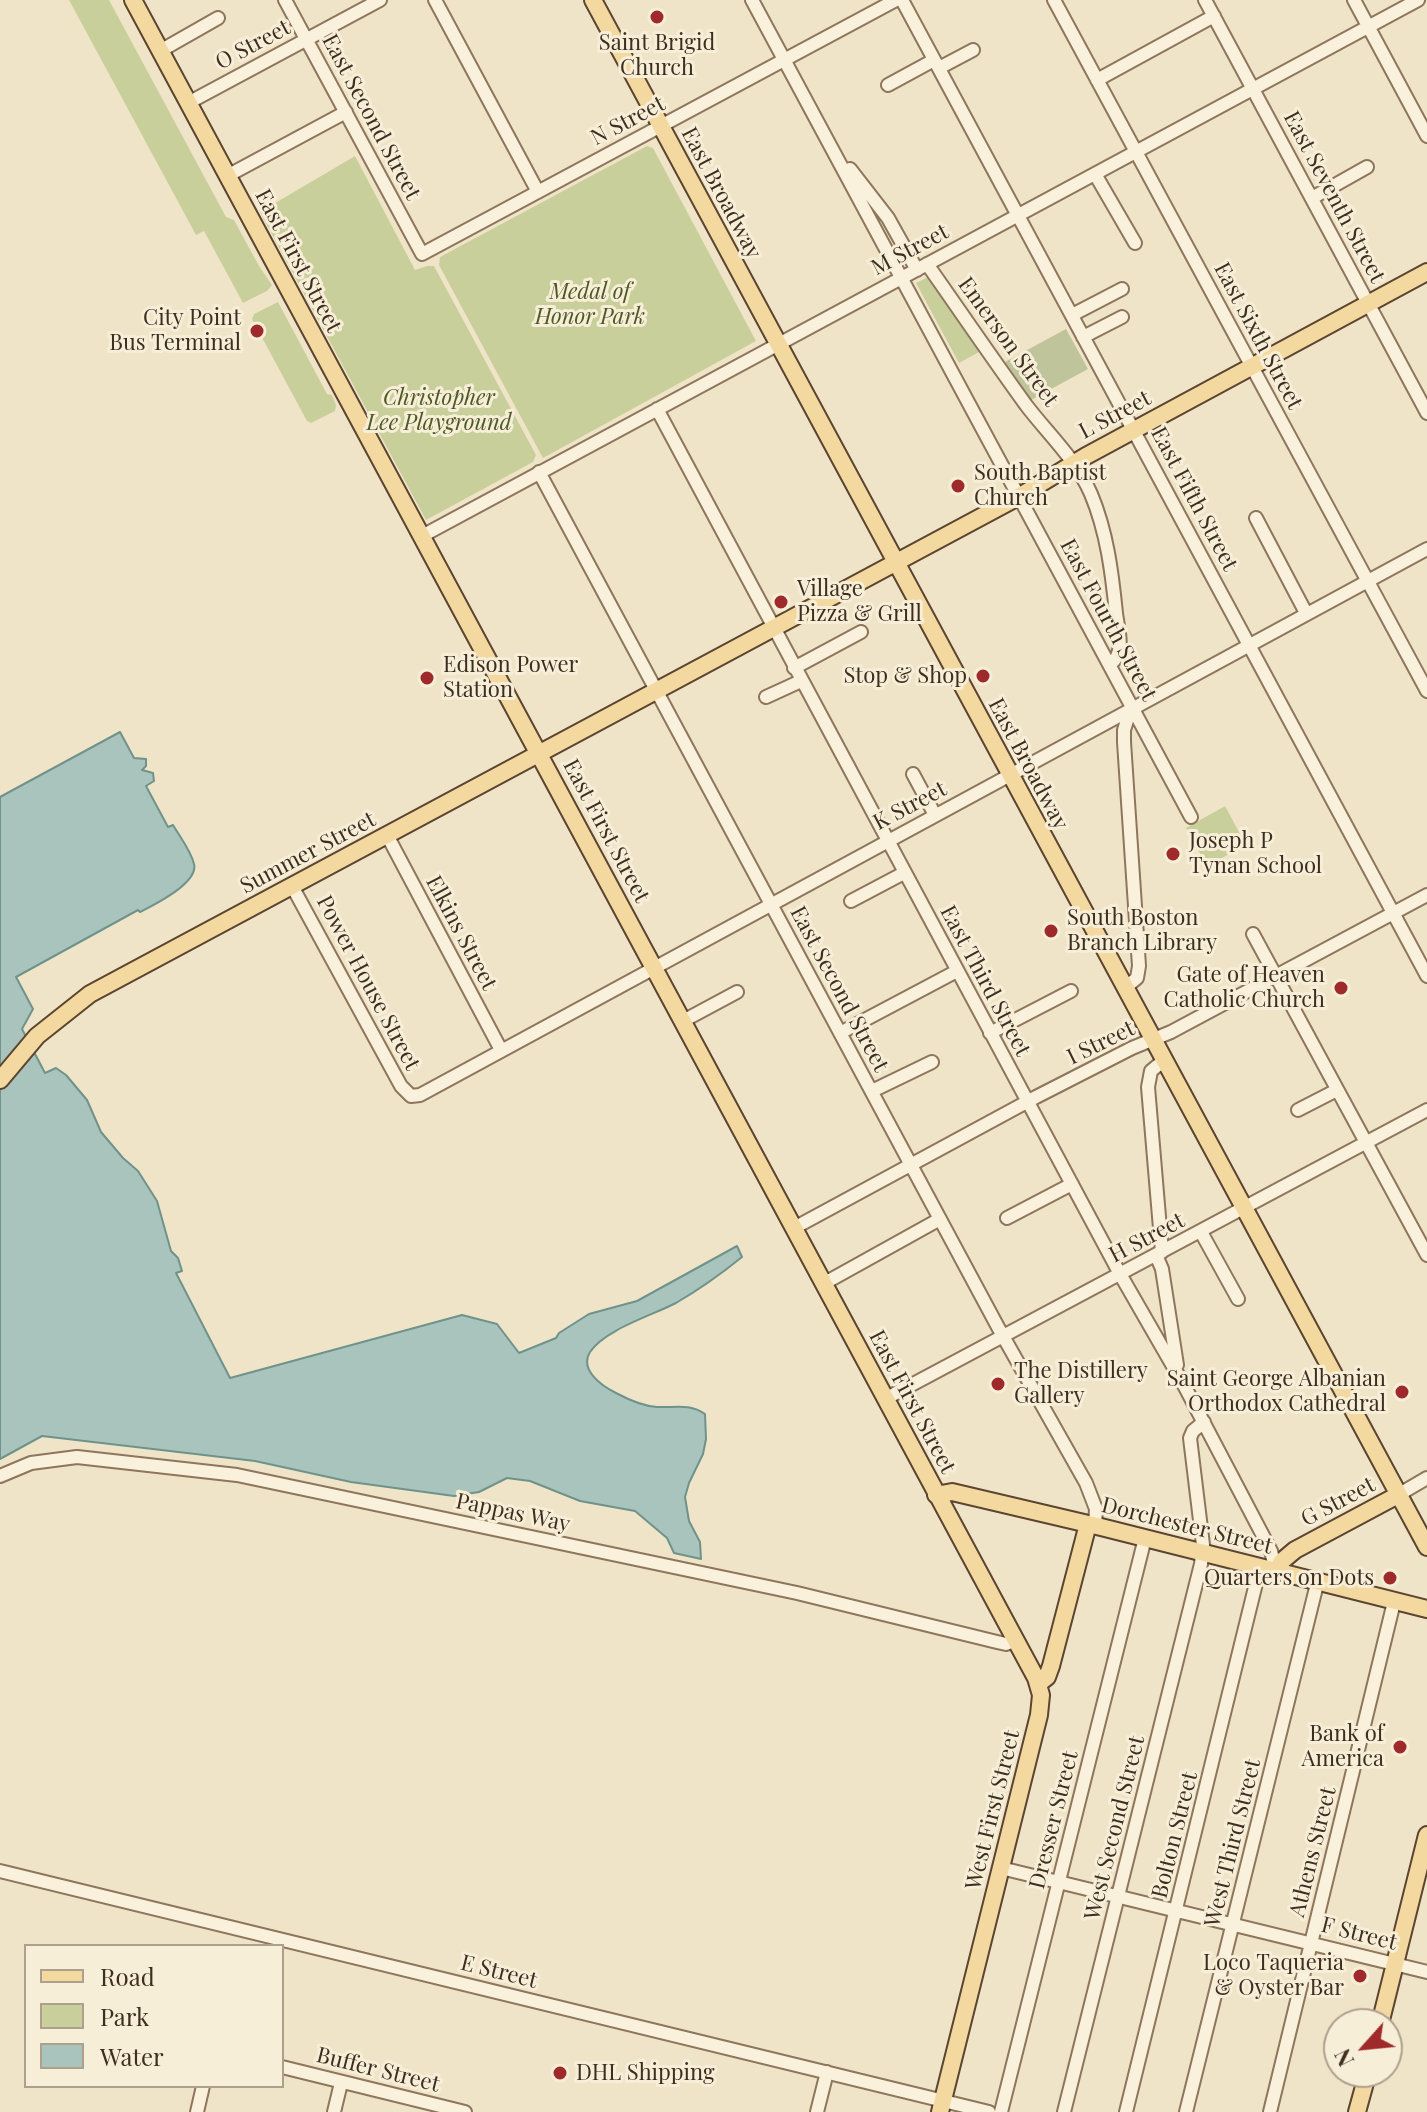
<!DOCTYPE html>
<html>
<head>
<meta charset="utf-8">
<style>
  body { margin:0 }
  #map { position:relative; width:1427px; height:2112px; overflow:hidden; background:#f0e4c8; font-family:"Playfair Display",serif }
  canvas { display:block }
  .legend { position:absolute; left:24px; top:1944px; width:260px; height:144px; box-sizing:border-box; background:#f7eed8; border:2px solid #ada18e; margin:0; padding:10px 14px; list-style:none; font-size:24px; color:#3d2e20 }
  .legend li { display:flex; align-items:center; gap:16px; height:40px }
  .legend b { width:40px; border:2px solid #ada18e }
  .north { position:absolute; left:1323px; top:2008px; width:80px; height:80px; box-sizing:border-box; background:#f7eed8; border:2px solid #ada18e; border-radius:50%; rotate:243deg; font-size:22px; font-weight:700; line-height:32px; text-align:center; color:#3d2e20 }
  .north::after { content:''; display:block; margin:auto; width:28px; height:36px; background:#9e2a2b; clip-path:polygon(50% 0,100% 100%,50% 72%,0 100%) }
</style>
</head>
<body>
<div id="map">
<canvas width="1427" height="2112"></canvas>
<ul class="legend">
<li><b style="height:10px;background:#f3d9a0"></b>Road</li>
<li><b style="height:22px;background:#c9cf9b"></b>Park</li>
<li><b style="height:22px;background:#a9c4bc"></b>Water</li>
</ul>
<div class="north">N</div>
</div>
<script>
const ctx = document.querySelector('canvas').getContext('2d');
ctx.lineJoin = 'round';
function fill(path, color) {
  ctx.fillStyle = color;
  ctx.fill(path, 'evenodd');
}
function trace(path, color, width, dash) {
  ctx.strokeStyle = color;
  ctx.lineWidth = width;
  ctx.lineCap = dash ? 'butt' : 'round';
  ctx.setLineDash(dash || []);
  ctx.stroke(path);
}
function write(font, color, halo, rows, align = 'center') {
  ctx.font = font + ' "Playfair Display",serif';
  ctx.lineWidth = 6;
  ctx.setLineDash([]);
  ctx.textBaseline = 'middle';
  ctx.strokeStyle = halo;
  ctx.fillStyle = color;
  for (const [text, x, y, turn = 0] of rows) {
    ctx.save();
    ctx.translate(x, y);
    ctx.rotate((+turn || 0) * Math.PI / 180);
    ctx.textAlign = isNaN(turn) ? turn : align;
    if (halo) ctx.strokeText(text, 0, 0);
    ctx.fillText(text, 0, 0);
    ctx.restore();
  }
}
const green = new Path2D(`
  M69 0H109L226 217 234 220 259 266 272 285 267 291 243 303 204 231 196 235Z
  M647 146 653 148 756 341 543 458 439 265 440 257Z
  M355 156 415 270 427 266H434L536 455 533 462 426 520 260 212Z
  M928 277 981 351 959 363 916 283Z
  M278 302 327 394 332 395 336 405 335 411 311 423 307 421 252 319 254 314Z
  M1225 806 1246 845 1207 866 1186 828Z`);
const cemetery = new Path2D(`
  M1066 329 1088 369 1031 400 1005 362Z`);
const water = new Path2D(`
  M120 732 134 758 146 759V766L142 770 153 773 154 781 146 786 168 827 173 825C180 837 191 851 194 864 199 883 154 905 140 912L138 910 16 977 33 1009 22 1029 45 1073 56 1068 66 1075 87 1100 101 1132 123 1158 138 1171 157 1201 171 1251 178 1258 182 1271 176 1273 230 1378 462 1315 497 1324 519 1353 556 1338 559 1333 589 1314 637 1301 737 1246 742 1257C721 1274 700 1289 676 1303 653 1315 604 1330 590 1352 579 1370 602 1386 616 1393 629 1400 642 1406 657 1407 675 1408 689 1403 705 1414L706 1439 703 1454 689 1483 685 1497 689 1521 700 1542 701 1559 674 1553 667 1538 635 1511 580 1501 530 1481 507 1478 479 1492 454 1496 351 1482 255 1461 42 1436 0 1459V797Z`);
const minor = new Path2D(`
  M285 0 422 254 896 0
  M435 0 538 192
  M752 0 1191 817
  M902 0 1427 976
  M1054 0 1427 691
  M1205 0 1427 413
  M1354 0 1427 136
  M160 51 218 18
  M939 68 973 50
  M1097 80 1214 16
  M888 85 934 60
  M188 103 380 0
  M850 169 888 218 917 270
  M1095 174 1135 243
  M227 176 346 112
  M1312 198 1367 167
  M927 264C960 311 992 358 1026 405 1048 434 1076 459 1091 494 1107 532 1112 573 1116 613 1118 630 1126 654 1110 664
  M1072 315 1122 289
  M1083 337 1122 317
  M657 409 1120 1274 1185 1387 1271 1551 1276 1571
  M539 472 999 1329 1086 1483 1096 1509 1095 1525
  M1256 518 1306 613
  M422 536 1418 0
  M794 668 861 632
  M766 697 801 681
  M913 774 935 815
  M387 835 501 1050
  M292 886 401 1086 411 1096 420 1095 1427 549
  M851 901 904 873
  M1253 934 1427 1255
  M1125 988 1137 978 1139 966 1124 742V730L1131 708
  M683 1021 737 992
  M840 1033 957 971
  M990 1033 1071 991
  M872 1091 932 1062
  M1298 1110 1337 1090
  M1007 1218 1072 1184
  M794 1228 1036 1097 1132 1048 1171 1032 1427 895
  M1201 1232 1238 1299
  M1162 1252 1148 1087 1151 1071 1163 1061
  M1156 1255 1162 1269 1177 1365
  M823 1284 940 1219
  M885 1399 1427 1110
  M0 1476 31 1463 77 1457 237 1475 797 1593 997 1642 1006 1644 1016 1640
  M1398 1495 1427 1478
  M1001 1868 1427 1972
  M0 1871 989 2112
  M282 2067 465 2112
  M197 2112 203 2086
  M334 2112 341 2083
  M817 2112 827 2072
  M1001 2112 1145 1538
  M1064 2112 1201 1564 1203 1545 1190 1438 1193 1431 1204 1422
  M1126 2112 1260 1567
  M1186 2112 1317 1584
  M1270 2112 1394 1602`);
const major = new Path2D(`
  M133 0 1036 1678 1041 1695 1039 1715 940 2112
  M593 0 1427 1547
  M0 1080 37 1036 90 994 1020 496 1086 456 1427 272
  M936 1495 952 1492 1101 1527 1427 1609
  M1276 1571 1282 1561 1295 1550 1398 1495
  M1038 1684 1047 1677 1051 1666 1088 1524
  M1380 2024 1427 1835
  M1357 2112 1368 2072`);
const markers = [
  [657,17,8,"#9e2a2b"],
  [257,331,8,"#9e2a2b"],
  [958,486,8,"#9e2a2b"],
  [781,602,8,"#9e2a2b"],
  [983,676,8,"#9e2a2b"],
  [427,678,8,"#9e2a2b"],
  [1173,854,8,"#9e2a2b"],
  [1051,931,8,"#9e2a2b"],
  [1341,988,8,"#9e2a2b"],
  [998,1384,8,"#9e2a2b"],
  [1402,1392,8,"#9e2a2b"],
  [1390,1578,8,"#9e2a2b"],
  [1400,1747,8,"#9e2a2b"],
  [1360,1976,8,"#9e2a2b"],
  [560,2073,8,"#9e2a2b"]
];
const poiNames = [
  ["Saint Brigid",657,43,"center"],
  ["Church",657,68,"center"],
  ["City Point",241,318],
  ["Bus Terminal",241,343],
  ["South Baptist",974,473,"left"],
  ["Church",974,498,"left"],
  ["Village",797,589,"left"],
  ["Pizza & Grill",797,614,"left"],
  ["Edison Power",443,665,"left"],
  ["Station",443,690,"left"],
  ["Stop & Shop",967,676],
  ["Joseph P",1189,841,"left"],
  ["Tynan School",1189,866,"left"],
  ["South Boston",1067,918,"left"],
  ["Branch Library",1067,943,"left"],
  ["Gate of Heaven",1325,975],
  ["Catholic Church",1325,1000],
  ["The Distillery",1014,1371,"left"],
  ["Gallery",1014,1396,"left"],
  ["Saint George Albanian",1386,1379],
  ["Orthodox Cathedral",1386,1404],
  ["Quarters on Dots",1374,1578],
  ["Bank of",1384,1734],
  ["America",1384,1759],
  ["Loco Taqueria",1344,1963],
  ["& Oyster Bar",1344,1988],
  ["DHL Shipping",576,2073,"left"]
];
const streetNames = [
  ["O Street",253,45,-28],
  ["East Second Street",371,117,62],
  ["N Street",628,121,-28],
  ["East Broadway",721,193,62],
  ["East Seventh Street",1334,197,62],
  ["M Street",910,250,-28],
  ["East First Street",298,261,62],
  ["East Sixth Street",1258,336,62],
  ["Emerson Street",1008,342,54],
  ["L Street",1115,415,-28],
  ["East Fifth Street",1194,499,62],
  ["East Fourth Street",1108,620,62],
  ["East Broadway",1028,764,62],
  ["K Street",910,806,-28],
  ["East First Street",606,831,62],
  ["Summer Street",308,853,-28],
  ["Elkins Street",461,933,62],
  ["East Third Street",985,981,62],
  ["Power House Street",368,983,62],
  ["East Second Street",839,989,62],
  ["I Street",1101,1043,-26],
  ["H Street",1147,1238,-28],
  ["East First Street",912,1402,62],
  ["G Street",1338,1502,-28],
  ["Pappas Way",513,1513,12],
  ["Dorchester Street",1187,1526,14],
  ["West First Street",993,1810,-76],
  ["Dresser Street",1054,1820,-76],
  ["West Second Street",1115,1828,-76],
  ["Bolton Street",1175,1835,-76],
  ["West Third Street",1233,1843,-76],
  ["Athens Street",1313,1852,-76],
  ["F Street",1359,1934,14],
  ["E Street",499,1972,14],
  ["Buffer Street",378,2070,14]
];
const parkNames = [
  ["Medal of",590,292],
  ["Honor Park",590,317],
  ["Christopher",439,398],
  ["Lee Playground",439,423]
];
fill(green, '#c9cf9b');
fill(cemetery, '#bfc49a');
fill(water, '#a9c4bc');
trace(water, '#6f938a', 2);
trace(minor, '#8d765c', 16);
trace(major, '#5b4430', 20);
trace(minor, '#faf1dc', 12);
trace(major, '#f3d9a0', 16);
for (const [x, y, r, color] of markers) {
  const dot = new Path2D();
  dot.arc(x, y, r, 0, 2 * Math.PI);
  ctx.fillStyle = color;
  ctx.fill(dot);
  trace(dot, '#f7eed8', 3);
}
write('22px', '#3d2e20', '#f7eed8', poiNames, 'right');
write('22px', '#3d2e20', '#f7eed8', streetNames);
write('italic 22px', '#4d5a26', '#f7eed8', parkNames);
</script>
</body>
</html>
